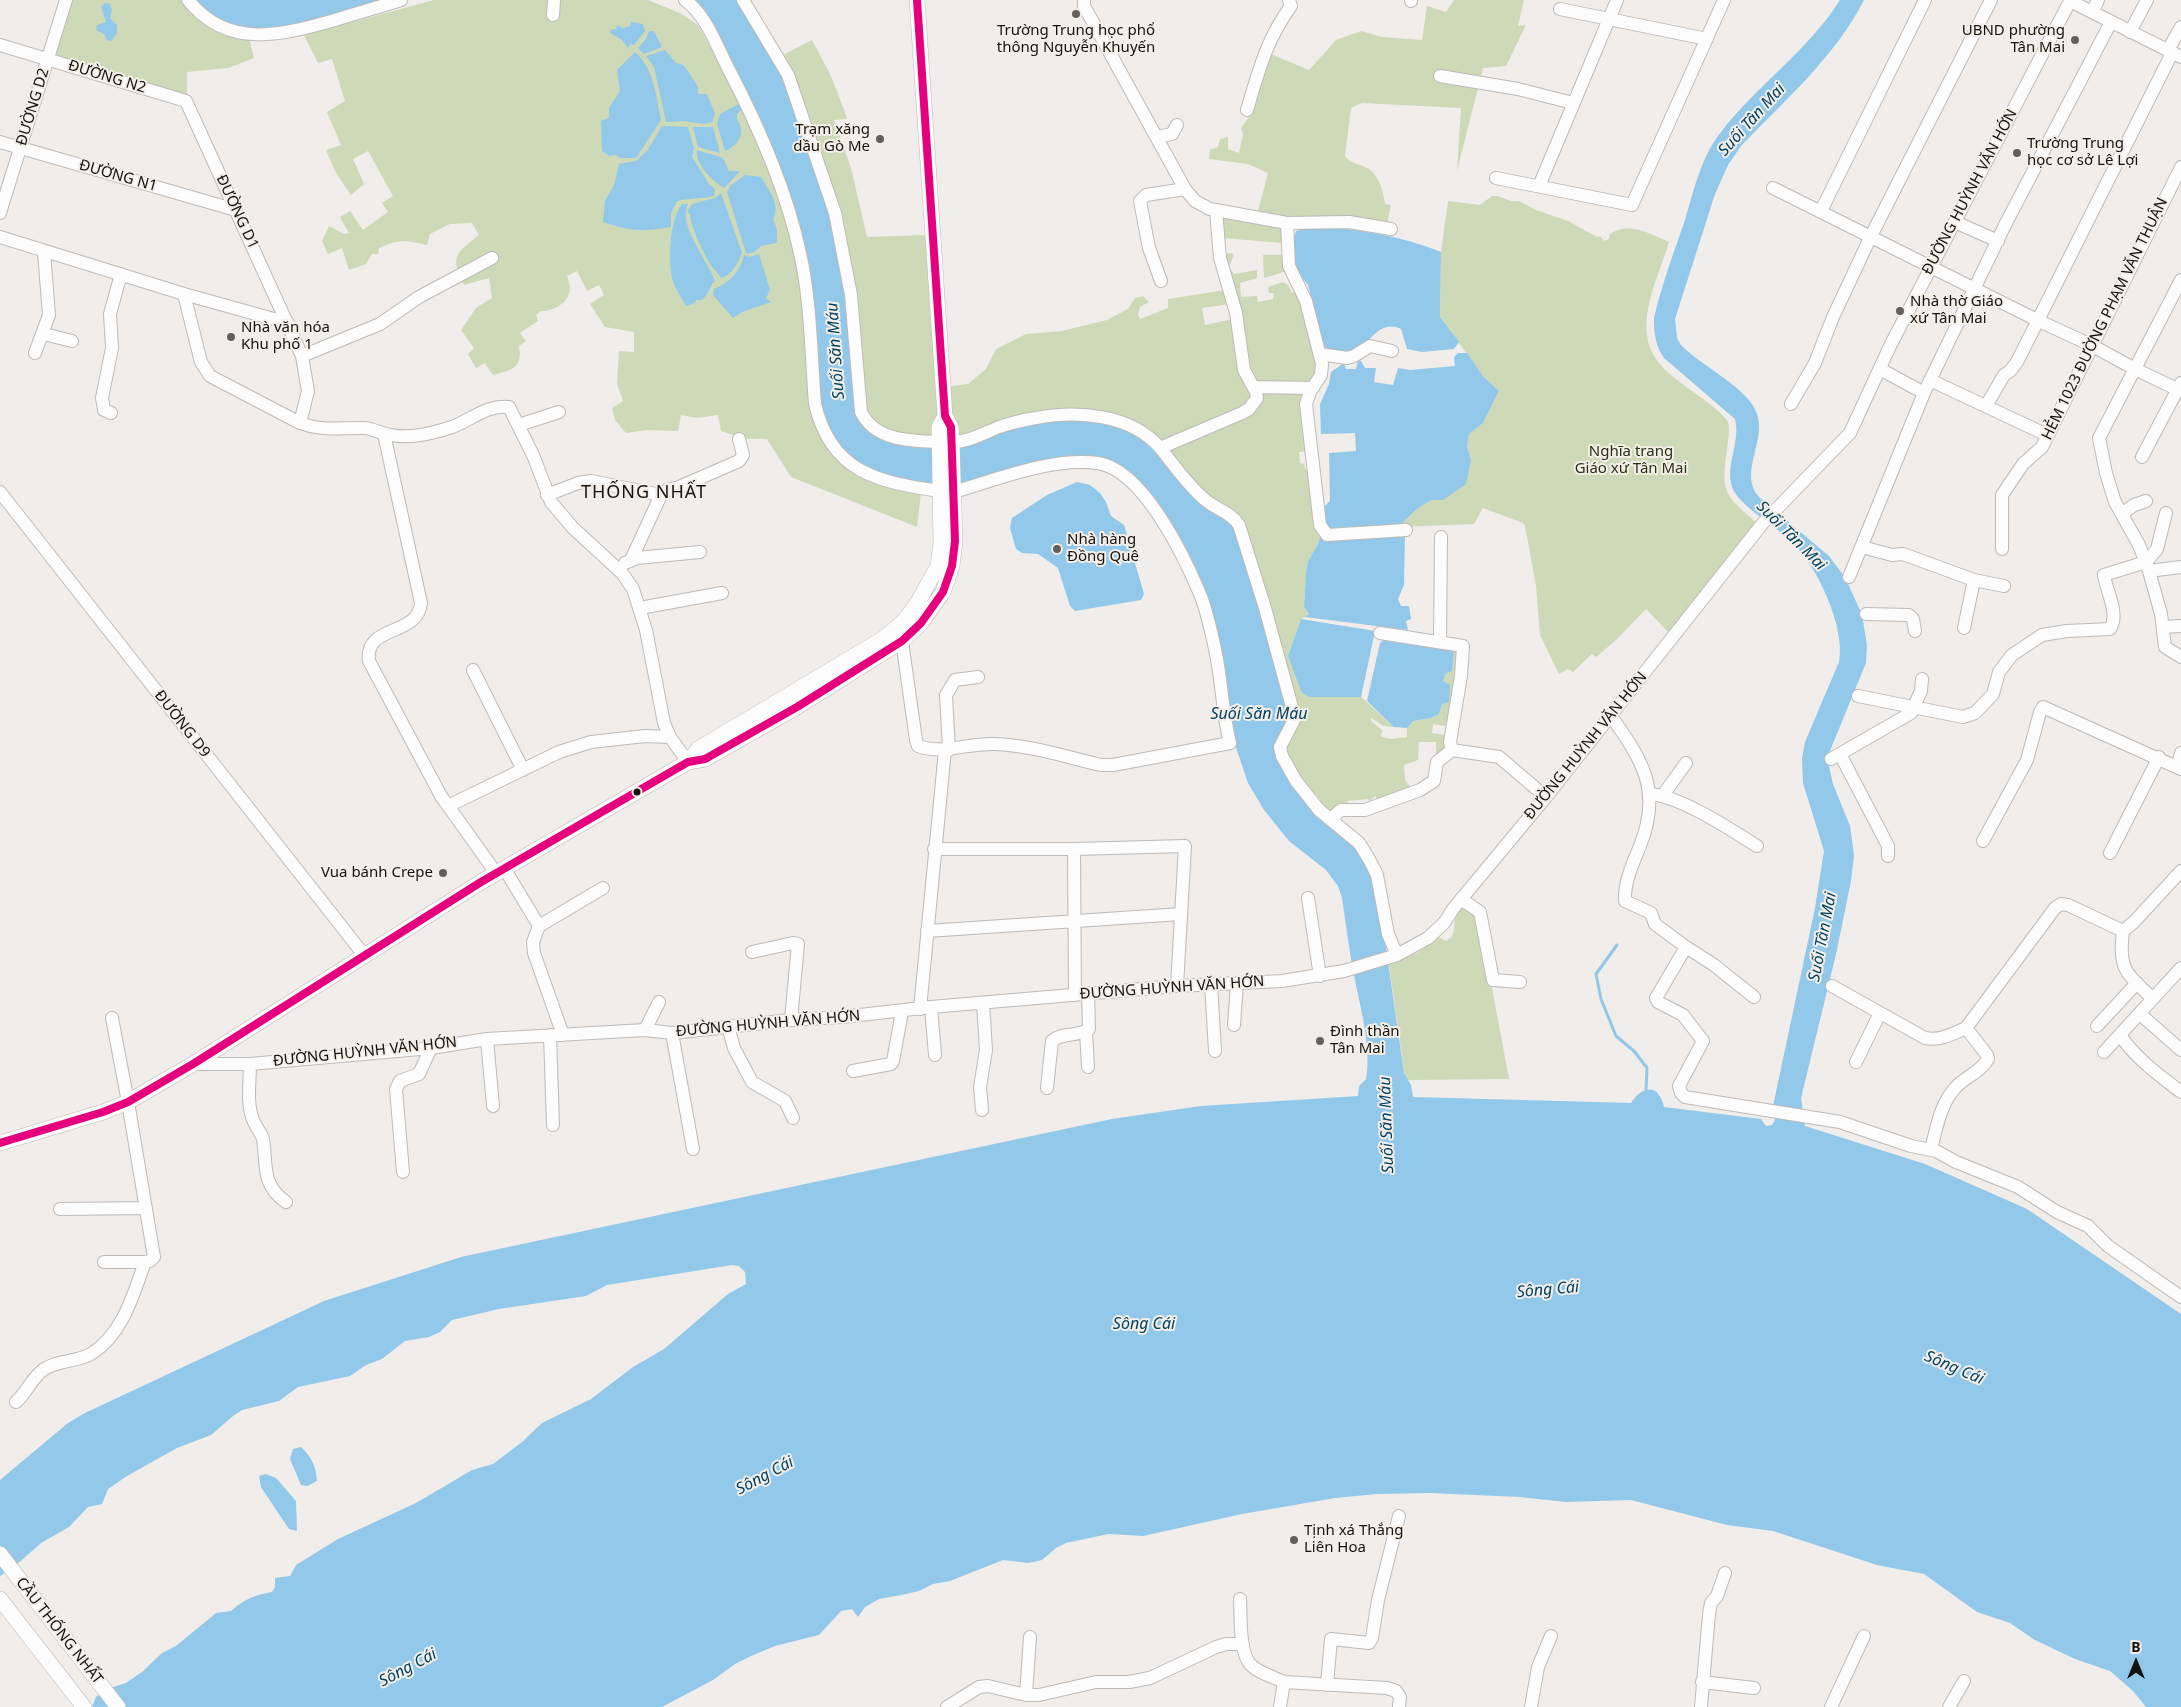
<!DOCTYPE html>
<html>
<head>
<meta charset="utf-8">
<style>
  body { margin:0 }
  #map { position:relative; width:2181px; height:1707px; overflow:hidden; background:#f0edea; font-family:"Noto Sans",sans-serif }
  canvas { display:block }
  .north { position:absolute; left:2111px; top:1637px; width:50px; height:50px; -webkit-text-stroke:4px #f3eee7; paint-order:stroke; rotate:0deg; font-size:14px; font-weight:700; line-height:20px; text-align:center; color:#151310 }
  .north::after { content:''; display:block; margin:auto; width:18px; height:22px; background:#151310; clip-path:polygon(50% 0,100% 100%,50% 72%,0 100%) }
</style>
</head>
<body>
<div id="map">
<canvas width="2181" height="1707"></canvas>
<div class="north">B</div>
</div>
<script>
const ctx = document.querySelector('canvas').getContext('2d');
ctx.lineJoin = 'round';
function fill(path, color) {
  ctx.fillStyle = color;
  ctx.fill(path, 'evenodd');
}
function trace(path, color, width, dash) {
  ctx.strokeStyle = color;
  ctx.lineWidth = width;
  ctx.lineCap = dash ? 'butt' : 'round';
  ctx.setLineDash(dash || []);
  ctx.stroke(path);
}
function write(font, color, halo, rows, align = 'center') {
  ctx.font = font + ' "Noto Sans",sans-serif';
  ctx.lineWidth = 4;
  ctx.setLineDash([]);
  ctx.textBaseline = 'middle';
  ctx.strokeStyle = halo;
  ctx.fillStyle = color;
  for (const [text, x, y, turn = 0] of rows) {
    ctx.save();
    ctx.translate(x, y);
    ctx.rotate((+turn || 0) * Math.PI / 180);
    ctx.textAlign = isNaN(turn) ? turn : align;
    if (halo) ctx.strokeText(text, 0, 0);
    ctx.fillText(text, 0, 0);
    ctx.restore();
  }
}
const green = new Path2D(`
  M69 0H182L249 38 254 58 228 68 187 72V99L51 58Z
  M434 0H648L680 13 698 25 734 89 783 203 796 258 804 313 812 411 819 434 834 457 845 466 921 493 917 527 791 477 767 439H746L721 431 718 415 698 418 681 415 678 431 647 430 626 433 615 420 612 408 623 401 617 384 619 351 634 352V332L605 327 590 304 604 295 599 285 587 291 577 271 567 276C568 279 570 284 570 288 570 302 553 312 541 311L536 315 538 321 520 333 526 341 519 346C523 368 512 370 493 375L485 363 476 368 468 354 474 348 461 330 476 308 492 298 489 278 464 285C450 256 455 254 479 235L472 223 450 224 430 234 427 245C406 240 399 239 379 248L378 254H372L366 264 349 270 342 248 328 254 322 241 329 226 344 234 349 233 340 217 350 211 363 230 388 212 382 203 393 196 368 151 353 159 364 184 351 195 336 173 326 150 341 145 327 112 345 101 332 59 318 63 304 35Z
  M1454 0H1524L1518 26 1526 25 1506 66 1483 68 1457 171 1461 108 1362 103 1351 108 1345 156C1353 165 1355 162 1365 167 1379 173 1383 190 1385 204L1391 205 1387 225 1287 219 1257 215 1268 173 1248 164 1209 159 1210 150 1218 147 1220 139 1228 137V149L1239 153 1243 134 1241 128 1249 117 1268 53 1309 70 1336 40 1361 31 1382 37 1422 40 1427 6 1446 12Z
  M812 40 831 76 846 115 847 119 834 120 851 168 867 237 926 235 941 412 935 438 886 431 868 418 781 56Z
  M1492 196H1498L1511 201H1519L1536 210 1568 221 1597 237 1600 236 1604 241 1609 239 1610 234C1630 221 1650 234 1669 242 1659 276 1634 322 1654 356 1661 368 1673 377 1684 385 1698 396 1718 408 1728 422 1730 431 1728 441 1727 450 1720 494 1726 496 1758 524L1671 635 1646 609 1616 640 1596 657 1592 654 1573 672 1568 669 1559 674 1540 635 1536 586 1525 526 1523 523 1483 508 1474 524 1398 527 1417 509 1431 500 1471 460 1467 446 1469 434 1483 423 1499 391 1483 376 1440 317 1441 252 1448 201 1480 205Z
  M1220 215 1283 226V243L1221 238Z
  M1232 253 1234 255 1229 267 1234 274 1257 270V278L1240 283 1241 297 1257 296 1258 302 1273 299 1274 293H1269L1268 287 1283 282 1288 285 1292 293 1299 291 1319 367 1311 384 1255 383 1252 378 1223 254Z
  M1263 255H1284L1287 271 1264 278Z
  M1226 290 1230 304 1202 308 1205 325 1233 319 1248 385 1306 391 1307 451 1299 452 1300 463 1304 464 1305 469H1309L1321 534 1318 544 1308 561 1306 572 1304 607 1309 615 1301 619 1288 656 1294 670 1310 697H1361L1394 727 1384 726 1371 718V721L1383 731 1380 736 1390 739 1407 737V728L1413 721 1431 718 1439 714 1442 704 1443 681 1454 651 1447 650 1448 647 1460 653 1446 726 1433 724 1432 733 1445 735V748L1436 757V742H1419L1418 760 1404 765 1405 780 1411 788 1377 802 1376 796 1369 801 1368 799 1347 801 1351 808 1330 816 1318 804 1321 801 1315 793 1313 796 1286 755 1211 500 1160 443 958 438 945 387 968 384 986 369 996 349 1026 334 1062 331 1107 320 1128 309 1135 298 1143 296 1149 302 1140 307 1138 314 1140 319 1168 308V299Z
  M1465 905 1478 913 1509 1079 1407 1080 1404 1071 1389 965 1417 953 1439 937 1445 941C1457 937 1453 924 1456 915 1458 911 1462 908 1465 905Z`);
const water = new Path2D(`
  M192 0H387C342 14 263 44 219 22 209 17 200 7 192 0Z
  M691 0H739L784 77 826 196 845 280 857 413 914 445 1069 418 1108 422 1140 437 1236 527 1291 718 1278 757 1359 848 1373 876 1384 934 1404 1073 1411 1085 1413 1097 1631 1103C1643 1085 1659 1084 1664 1107L1761 1119 1766 1126 1772 1125 1775 1120 1773 1106 1815 908 1824 851 1803 783 1802 758 1805 742 1839 662C1846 628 1817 565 1791 541 1777 527 1738 505 1732 487 1725 465 1741 441 1735 419L1664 358C1655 345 1654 333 1654 318 1662 284 1674 252 1685 220 1694 190 1701 157 1721 132 1757 85 1808 51 1840 0H1864C1835 57 1785 100 1741 146L1728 165 1715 194 1675 319 1677 338 1681 345C1701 366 1749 388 1757 414 1767 442 1737 474 1760 498L1829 556 1846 579 1862 615 1867 645 1866 663 1827 758 1833 784 1850 826 1854 855 1851 881 1836 954 1801 1098 1805 1126 1925 1164 2027 1209 2181 1314V1707H2146L2133 1691 2110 1671 2075 1659 2035 1640 2010 1623 1977 1612 1924 1574 1877 1565 1773 1531 1727 1525 1631 1500 1566 1502 1520 1497 1430 1493 1377 1494 1335 1498 1242 1514 1143 1536 1108 1534 1066 1543 1056 1548 1042 1560 1028 1563 1003 1560 950 1581 933 1584 919 1591 901 1595 879 1599 865 1607 858 1617 852 1609 841 1611 819 1635 775 1646 751 1656 735 1664 713 1680 662 1707H92L96 1697 110 1688 126 1683 142 1672 162 1653 176 1646 216 1613 231 1611C244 1599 255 1595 272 1592L275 1587V1578L290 1576 296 1565 338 1539 416 1503 472 1470 493 1464 522 1442 542 1423 591 1399 633 1367 664 1349 728 1294 746 1284 745 1272 739 1266 732 1265 607 1285 586 1296 499 1309 452 1320 440 1332 429 1337 405 1341 382 1359 366 1365 350 1376 298 1387 279 1401 242 1410 233 1416 211 1435 177 1448 127 1476 108 1489 102 1504 88 1507 69 1527 41 1543 15 1566 0 1576V1480L68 1423 85 1413 324 1301 461 1257 1112 1119 1201 1106 1358 1096 1359 1086 1366 1079C1372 1047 1360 1007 1354 975 1349 950 1346 924 1342 898L1338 886 1326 870 1289 841 1264 810 1248 783 1231 733 1220 651 1164 516 1101 460 957 488 881 476 846 455 822 418 790 202Z
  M105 3 110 4 112 10 110 18 117 25V33L111 41 107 40 104 34 96 30 97 25 106 22 101 7Z
  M631 22 643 24 645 31 634 45 630 44 628 48 622 40 610 33 611 30 616 29 617 25 623 28 630 26Z
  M649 31H654L662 47 644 54 638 48 646 39Z
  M665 50 676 63 683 65 688 71 698 87V94H707L715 114 712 122 704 124 683 121 666 122 654 67 646 56Z
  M635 52C654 68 656 96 661 120L636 158H620L616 155 609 156 602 151 601 121 609 118V108L620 91 617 70Z
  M739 104 743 108 737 114V120C747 132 738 146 725 151L717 124 720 114Z
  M662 126 688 127 694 148 692 157 709 184 715 189 714 196C701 199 689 198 677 201L671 213V227C642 232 630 231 603 222L605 201 614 185 619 164 636 161 647 151Z
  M693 127H713L720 153 698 147Z
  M697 150 723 158 729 171H740L724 188C713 181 695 165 697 150Z
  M745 175 761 177C769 191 781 204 773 219L777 229V242C772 245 764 244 760 247 755 251 754 254 746 253L727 192 730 186Z
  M721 193 742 253C737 264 733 274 721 278 717 272 712 268 709 262 703 252 690 225 690 214L687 212 692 204 715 198Z
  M682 204H688C677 224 708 261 715 281 709 287 709 294 702 300H696L695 303 686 306C682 298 674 287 672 278 668 258 670 219 682 204Z
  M1314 227C1357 228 1401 236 1441 252L1440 317 1459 342 1454 349 1422 352 1407 349 1401 329C1380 319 1371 342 1356 350 1348 354 1336 351 1327 351L1323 343 1308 285 1297 272 1293 260V243L1296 231Z
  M759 254 770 290 766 298 771 302 742 312 733 318 713 295 714 289C729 283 741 271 744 255L749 257Z
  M1458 353H1467L1483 376 1499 391 1483 423 1469 434 1467 446 1471 460 1466 484 1443 500H1431L1417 509 1398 527 1328 531 1322 509 1330 501 1329 453 1356 451 1355 433 1321 434 1320 404 1329 384 1331 372 1344 363 1346 369H1356L1358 361H1361L1365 368H1376L1374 382 1393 385 1398 368 1410 370 1455 366 1454 357Z
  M1077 482 1090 485 1100 493 1106 502 1111 516 1124 525 1144 594 1141 600 1075 611 1070 606 1058 568 1038 554 1022 553 1016 549 1010 528 1012 518 1047 495Z
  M1321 534H1405L1404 585 1398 599 1401 606H1409L1411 619 1406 621 1408 630 1305 617 1309 614 1304 607 1306 572 1308 561 1318 544Z
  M1301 619 1375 631 1361 697H1310L1302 693 1288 656Z
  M1385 639 1440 647 1454 651 1452 671 1446 673 1443 681 1450 685 1449 702 1442 704 1439 714 1431 718 1413 721 1407 728 1394 727 1367 701 1380 643Z
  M301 1447C312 1457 316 1467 317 1481L307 1486 301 1485 290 1459 293 1449Z
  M266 1474 276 1478 296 1501 297 1531 289 1529 261 1487 259 1476Z`);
const stream = new Path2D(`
  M1617 945 1596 974 1601 999 1616 1036 1634 1051 1647 1068 1646 1091`);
const minor = new Path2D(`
  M188 0C228 50 282 35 335 20 357 13 379 7 401 0
  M685 0C706 15 716 44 727 66 758 125 786 188 800 253 811 301 811 355 815 404 831 473 878 482 940 491
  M743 0 788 75 835 213 851 295 861 412C875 441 911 441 939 442
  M1084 0V6L1185 189 1195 201 1210 209 1287 223 1349 222 1391 229
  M1411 1V0
  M1560 9 1707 39
  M2092 12 2181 57
  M553 15 554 0
  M2130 32 2147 0
  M0 45 186 101 302 356 308 391 300 423
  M2168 50 2181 27
  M1440 76 1518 89 1573 103
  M1247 110C1258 73 1267 38 1291 6L1289 0
  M1157 137 1172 134 1177 125
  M0 142 236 210
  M1496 178 1632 205 1724 0
  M1539 186 1617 0
  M1773 188 2037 320 2091 345 2135 369 2181 391
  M1821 211 1925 0
  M0 213 66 0
  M1955 222 1998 241
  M1287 223 1289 266 1306 301 1322 364 1321 375 1310 392 1306 404 1320 525 1327 535 1406 530
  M0 237 184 294 201 362 210 376 300 423C324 432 340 427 365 428 374 429 382 434 391 435 410 439 434 433 452 427 471 420 488 404 509 407L533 455 551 502 573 528 622 573 633 589 646 630 664 723 670 737 688 762
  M2181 280 2099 438 2106 473 2115 502 2139 545 2149 571 2161 614 2165 647 2181 657
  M1161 281 1149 248 1140 201 1146 195 1185 189
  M184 294 288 323
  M44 334 72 341
  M35 353 49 315 44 252
  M1320 354 1347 358 1354 356 1370 346 1392 351
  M302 356 380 324 419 297 492 258
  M1880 369 1924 393
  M1930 380 2047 435
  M1253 387 1313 388
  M1791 404 1815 363 1833 317 1871 236 1991 0
  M1986 406 2004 375 2010 371 2017 362 2172 53
  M111 413 104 410 102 398 112 348 110 314 121 274
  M519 425 559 412
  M384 434 421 603C418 637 364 624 369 661L441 796 496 873
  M952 442C969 442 984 433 999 427 1011 423 1024 420 1036 418 1077 410 1132 414 1161 449 1174 465 1187 484 1203 498 1214 509 1230 511 1239 525L1265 608 1295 718 1280 747 1282 756 1296 781 1319 810 1359 843 1369 859 1377 875 1388 934 1397 955
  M1160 448 1242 413 1249 409 1257 398 1256 392 1244 370 1236 313 1220 258 1216 210
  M2142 457 2181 383
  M0 492 364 955
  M547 495 578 483 591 481 661 495
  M2122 514 2134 505 2146 501
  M1862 547 1892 555 1903 554 1974 580 2004 586
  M2002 549V495L2023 464 2042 447 2181 167
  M631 560 661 495 667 490 679 487 739 461 743 455 739 439
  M625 563 637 558 700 552
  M2149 571 2181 567
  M1849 577 1924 393 2005 225 2111 22
  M640 608 722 593
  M1866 614 1909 615 1913 619 1915 631
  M2163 627 2181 626
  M1964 628 1974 580
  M1380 633 1463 646 1461 676 1450 742 1452 750 1499 757 1546 797
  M902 641 916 740 918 746C943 755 968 743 994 744 1030 745 1066 757 1101 765H1113L1230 743C1222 712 1222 680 1215 649 1211 631 1207 611 1200 594 1184 556 1143 470 1098 463 1052 457 998 479 954 492
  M1440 642 1441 537
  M473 670 523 770
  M1858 696 1963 717 1975 713 1993 694 1999 672 2012 655 2042 635 2067 631 2110 629C2120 614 2106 591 2104 575L2146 562 2157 549 2166 513
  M1611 716C1643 761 1662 791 1640 846 1633 863 1624 882 1625 901L1651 913 1655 924 1686 947 1714 965 1754 997
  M949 750 946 695 955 680 978 677
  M1840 754 1888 846V856
  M1831 759 1911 713 1921 691 1922 679
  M2177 767 2181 753
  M1650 794C1680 796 1730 829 1757 846
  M1663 795 1686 763
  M448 806 559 752 591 742 645 736 670 737
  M1331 819 1341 810H1365L1420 790 1434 781 1437 762 1452 750
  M1983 841 2027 760 2040 712 2043 707 2181 769
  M934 849H1074L1185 846 1177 986
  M1074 849 1075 995
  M2110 853 2159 757
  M504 868 539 926 533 942 534 953 563 1035
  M1308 898 1320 976
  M1461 899 1480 912 1493 980 1520 982
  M539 926 603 888
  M927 931 1181 914
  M2123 931C2118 970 2126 973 2153 999
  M1686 947 1656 998 1658 1002 1683 1015 1703 1041 1679 1086 1681 1093 1685 1097 1840 1122 1911 1146 1936 1151 1956 1162 2018 1187 2057 1212 2088 1226 2108 1246 2181 1297
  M752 952 793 943 798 944 791 1020
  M1211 984 1215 1051
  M1832 986 1925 1038C1941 1041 1952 1034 1966 1028L2055 908 2061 904 2068 905 2123 931 2134 922 2181 871
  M931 1007 935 1055
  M920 1009 945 750
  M2140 1014 2181 1050
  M1234 1025 1237 984
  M728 1026 734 1048 752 1082 785 1101 793 1118
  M2097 1026 2137 983
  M645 1030 659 1002
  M1086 1032 1088 1067
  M672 1033 693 1149
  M550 1035 553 1125
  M2120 1035C2136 1059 2159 1075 2181 1092
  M487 1039 493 1106
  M2104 1052 2181 968
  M1856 1062 1880 1013
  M193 1064H250L431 1048 487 1039 645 1030 672 1033 791 1020 842 1017 931 1007 1177 986 1282 981 1344 971 1397 955 1428 938 1444 923 1453 909 1546 797 1763 523 1850 433 1891 344 2070 1 2092 12 2098 0
  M250 1064C250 1081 246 1106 254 1122 257 1129 261 1132 263 1139 267 1165 261 1185 286 1202
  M853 1071 891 1064 893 1061 902 1012
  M1047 1088 1052 1041C1062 1032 1078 1037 1089 1029L1088 993
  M982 1110 980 1087 986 1050 983 1003
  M1931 1149C1937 1127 1940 1104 1956 1087 1965 1077 1981 1072 1988 1059L1987 1055 1966 1028
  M403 1172 396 1089 400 1081 419 1074 431 1048
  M60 1209 146 1208
  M104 1262H145L150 1261 154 1257 128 1102 112 1018
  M16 1402C27 1392 32 1378 43 1370 56 1360 77 1362 91 1354 123 1334 133 1295 145 1262
  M1240 1599C1241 1616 1239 1651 1250 1664 1258 1673 1274 1677 1284 1682L1280 1707
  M1284 1682 1387 1688 1396 1691 1400 1697 1399 1707
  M1702 1682 1754 1688
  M1327 1685 1331 1639 1369 1643 1372 1638 1378 1600 1399 1516
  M1026 1695 1030 1637
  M947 1707 979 1687 988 1686 1026 1695H1039L1096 1682H1129L1150 1678 1216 1647 1226 1644H1243
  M1531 1707 1538 1667 1551 1636
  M1701 1707 1709 1614 1711 1603 1717 1596 1725 1573
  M1831 1707 1864 1636
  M1949 1707 1964 1681`);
const major = new Path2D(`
  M688 762 698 749 884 638 904 621 918 602 938 566 941 543 939 427 945 416
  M0 1143 103 1112 128 1102 193 1064 481 882 688 762 705 759 797 707 902 641 921 623 943 592 952 566 955 541 952 442 951 427 945 416 917 0
  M0 1554 118 1707
  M0 1599 84 1707`);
const bus1 = new Path2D(`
  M0 1143 103 1112 128 1102 193 1064 481 882 688 762 705 759 797 707 902 641 921 623 943 592 952 566 955 541 951 427 945 416 917 0`);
const markers = [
  [1076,14,5,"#625f5c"],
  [2075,40,5,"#625f5c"],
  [880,139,5,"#625f5c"],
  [2017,153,5,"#625f5c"],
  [1900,311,5,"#625f5c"],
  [231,337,5,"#625f5c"],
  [1057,549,5,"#625f5c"],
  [637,792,4.5,"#151310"],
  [443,873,5,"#625f5c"],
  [1320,1041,5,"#625f5c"],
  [1294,1540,5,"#625f5c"]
];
const poiNames = [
  ["Trường Trung học phổ",1076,31,"center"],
  ["thông Nguyễn Khuyến",1076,48,"center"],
  ["UBND phường",2065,31,"right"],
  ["Tân Mai",2065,48,"right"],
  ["Trạm xăng",870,130,"right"],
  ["dầu Gò Me",870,147,"right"],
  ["Trường Trung",2027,144],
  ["học cơ sở Lê Lợi",2027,161],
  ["Nhà thờ Giáo",1910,302],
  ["xứ Tân Mai",1910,319],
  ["Nhà văn hóa",241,328],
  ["Khu phố 1",241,345],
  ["Nhà hàng",1067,540],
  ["Đồng Quê",1067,557],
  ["Vua bánh Crepe",433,873,"right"],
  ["Đình thần",1330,1032],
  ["Tân Mai",1330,1049],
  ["Tịnh xá Thắng",1304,1531],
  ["Liên Hoa",1304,1548]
];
const streetNames = [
  ["ĐƯỜNG N2",107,77,17],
  ["ĐƯỜNG D2",33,107,-73],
  ["ĐƯỜNG N1",118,176,16],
  ["ĐƯỜNG HUỲNH VĂN HỚN",1970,192,-62],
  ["ĐƯỜNG D1",237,212,65],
  ["HẺM 1023 ĐƯỜNG PHẠM VĂN THUẬN",2105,319,-64],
  ["ĐƯỜNG D9",182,724,52],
  ["ĐƯỜNG HUỲNH VĂN HỚN",1586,746,-51],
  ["ĐƯỜNG HUỲNH VĂN HỚN",1172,988,-4],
  ["ĐƯỜNG HUỲNH VĂN HỚN",768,1024,-5],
  ["ĐƯỜNG HUỲNH VĂN HỚN",365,1052,-6],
  ["CẦU THỐNG NHẤT",59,1631,52]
];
const parkNames = [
  ["Nghĩa trang",1631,452],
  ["Giáo xứ Tân Mai",1631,469]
];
const waterNames = [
  ["Suối Tân Mai",1752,120,-48],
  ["Suối Săn Máu",836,351,-94],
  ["Suối Tân Mai",1791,536,45],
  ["Suối Săn Máu",1259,714],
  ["Suối Tân Mai",1823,937,-79],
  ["Suối Săn Máu",1387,1125,-92],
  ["Sông Cái",1548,1290,-5],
  ["Sông Cái",1144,1324],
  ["Sông Cái",1954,1368,23],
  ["Sông Cái",765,1476,-28],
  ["Sông Cái",408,1668,-28]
];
const quarterNames = [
  ["THỐNG NHẤT",644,493]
];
fill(green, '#ced9b8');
fill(water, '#92c8e9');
trace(stream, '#92c8e9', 3);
trace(minor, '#bdbab8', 14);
trace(major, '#bdbab8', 16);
trace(minor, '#fdfcfc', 12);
trace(major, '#fdfcfc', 15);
trace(bus1, '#e5007d', 8);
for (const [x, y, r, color] of markers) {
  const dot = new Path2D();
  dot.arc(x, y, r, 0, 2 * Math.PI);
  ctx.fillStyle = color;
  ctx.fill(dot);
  trace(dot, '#f3eee7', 2);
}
write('15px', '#151310', '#f3eee7', poiNames, 'left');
write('15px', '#151310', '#f3eee7', streetNames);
write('15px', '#273213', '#f3eee7', parkNames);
write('italic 16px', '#004261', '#f3eee7', waterNames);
ctx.letterSpacing = '1px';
write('18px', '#151310', '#f3eee7', quarterNames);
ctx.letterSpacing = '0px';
</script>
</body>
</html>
